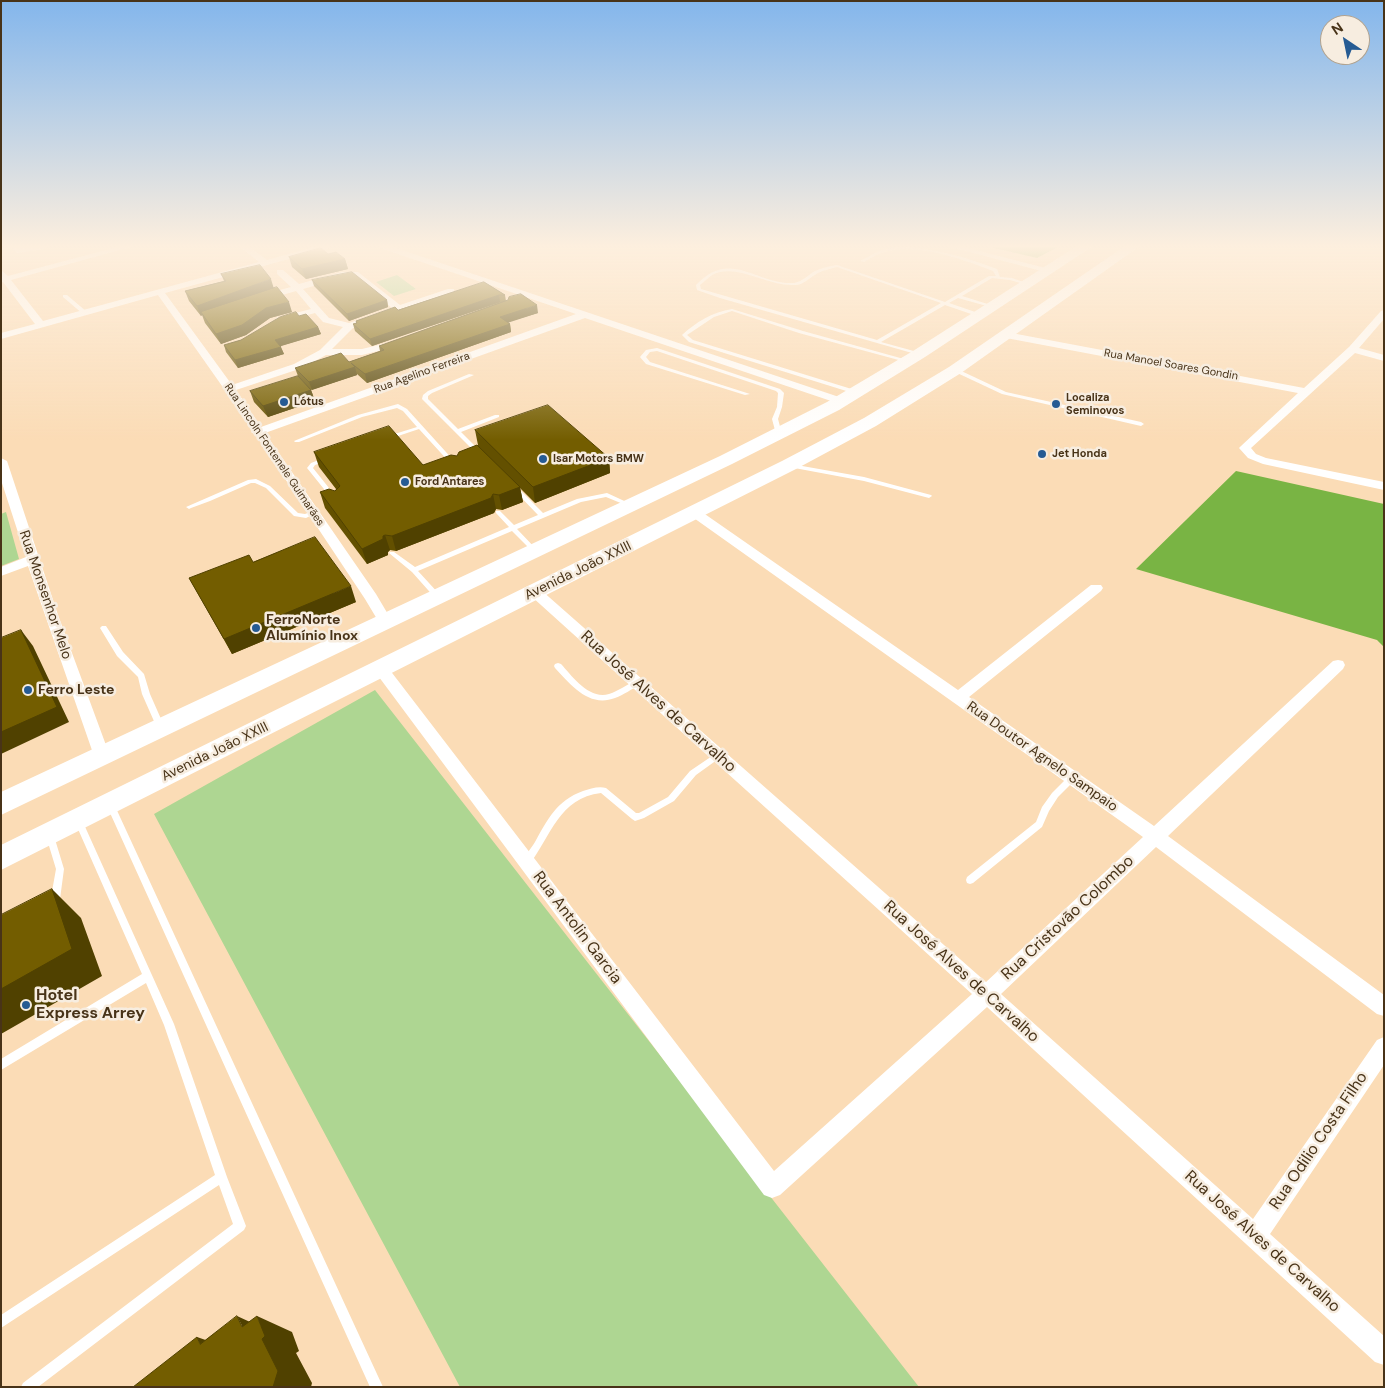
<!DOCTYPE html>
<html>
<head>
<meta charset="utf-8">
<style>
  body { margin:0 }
  #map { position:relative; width:1385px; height:1388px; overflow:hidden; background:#fbdcb6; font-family:"DM Sans",sans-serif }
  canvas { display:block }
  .frame { position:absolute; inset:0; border:2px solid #483318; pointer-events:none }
  .north { position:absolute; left:1320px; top:15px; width:50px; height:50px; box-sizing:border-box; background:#f7ede0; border:1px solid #b1a390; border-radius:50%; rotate:326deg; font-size:14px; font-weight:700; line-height:20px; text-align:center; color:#483318 }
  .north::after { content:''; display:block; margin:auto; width:18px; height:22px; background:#265b93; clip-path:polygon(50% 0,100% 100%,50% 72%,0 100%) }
</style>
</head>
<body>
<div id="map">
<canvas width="1385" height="1388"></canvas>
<div class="frame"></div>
<div class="north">N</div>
</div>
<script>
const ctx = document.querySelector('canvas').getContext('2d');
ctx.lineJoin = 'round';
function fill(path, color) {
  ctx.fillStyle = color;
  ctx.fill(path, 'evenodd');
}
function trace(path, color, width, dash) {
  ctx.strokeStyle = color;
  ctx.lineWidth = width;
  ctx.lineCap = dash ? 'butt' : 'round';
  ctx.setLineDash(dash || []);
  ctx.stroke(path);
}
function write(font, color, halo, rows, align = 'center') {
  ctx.font = font + ' "DM Sans",sans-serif';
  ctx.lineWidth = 5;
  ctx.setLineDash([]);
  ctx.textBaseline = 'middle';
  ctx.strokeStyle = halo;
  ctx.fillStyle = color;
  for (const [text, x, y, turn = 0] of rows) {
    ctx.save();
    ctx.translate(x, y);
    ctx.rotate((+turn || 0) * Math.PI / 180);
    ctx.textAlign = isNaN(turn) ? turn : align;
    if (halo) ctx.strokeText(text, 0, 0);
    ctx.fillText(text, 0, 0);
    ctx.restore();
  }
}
const green = new Path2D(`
  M397 275 416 289 394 296 376 282Z
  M6 512 19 559 1 566V514Z
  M375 690 919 1387H460L154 814Z`);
const forest = new Path2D(`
  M986 246H1060L1037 258Z
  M1236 471 1384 504V647L1377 640 1136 569Z`);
const lane = new Path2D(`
  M900 247C934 248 966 257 997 269L1000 277 1012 278 1029 284 1027 285 1010 280 992 278 962 296 994 306V308L958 298 949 303 981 314V316H977L945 305 881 342 921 353V354L919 355 720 298 697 290 696 285C731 248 756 285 794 283 802 282 808 275 815 271 822 268 829 266 837 265L945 302 989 276H996L993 271C966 260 917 243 888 251 879 253 871 258 864 262L860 261 881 250ZM837 267 941 303 877 340 701 289 700 285C704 282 708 278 712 275 737 262 768 287 795 285 804 285 810 277 818 273 824 270 830 269 837 267Z
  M63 295H67L87 312V314H83L63 297Z
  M732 309 803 331 911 361 906 362 799 333 732 311 714 317 687 335 693 340 858 391V393L856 394 689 342 682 335C696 322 713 312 732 309Z
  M657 348 780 389 784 393 782 407 778 419 782 434 781 435 779 436 776 434 772 419 777 407 778 393 776 391 657 351 650 352 646 357 650 362 750 394 745 395 646 364 640 357 646 350Z
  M953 369H957L1006 392 1141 422 1144 424 1141 426 1002 394 953 371Z
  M469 374 474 375 432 393 428 396V399L458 429 495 415H499V417L461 432 481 452V454H477L422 399 423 395 428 391Z
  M398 404 407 409 455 462V464H451L419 429 389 439H385V437L417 427 403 411 397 408 362 417 299 442H295L294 441 358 415Z
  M327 457 330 459 329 460 315 465 313 468 337 498 334 500 332 499 307 468 311 463Z
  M791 464 864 477 931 495 932 496 929 498 864 481 789 467 788 466Z
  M256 479 270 486 298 513 305 514 313 511 316 513 306 518 294 516 266 488 255 483H251L210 501 191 508 189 509 186 507 248 480Z
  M514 485 516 486 543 513 577 499 607 493 633 505 630 507 628 506 606 497 581 502 517 529 537 550 538 551 537 552H533L512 531 418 571 440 595 441 597 438 599H436L412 572 389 553 390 552H394L415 567 509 527 496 513V511H500L514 525 538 515 512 488V486Z
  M102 626H106L123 652 144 674 150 694 165 728 164 730H158L157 728 142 694 138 677 117 656 100 628Z
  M558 663 561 664C572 676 589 700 609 694 619 691 627 684 637 680L641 683 640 685C631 689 624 695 615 698 589 708 571 685 555 668L554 666 555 664Z
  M718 752 721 753 722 755 721 757 696 775 674 801 644 818 635 821 632 819 601 793C559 798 551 836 529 865L526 866 523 865 522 862C525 855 531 849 535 842 548 819 556 801 583 791 590 789 598 786 606 788L636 813H639L668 797 690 771Z
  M1072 775 1075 776 1076 778 1075 780 1058 797 1049 811 1042 827 973 883 970 884 967 883 966 880 967 877 1036 822 1042 807 1052 793 1069 776Z
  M110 801 113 802 114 804 383 1387H370L106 804 107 802Z
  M78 816 81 818 82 820 174 1024 227 1177 246 1226 244 1230 38 1387H21L23 1383 233 1224 219 1185 1 1328V1315L215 1175 164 1025 146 983 1 1070V1059L142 974 74 820 75 818Z
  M50 832 53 833 54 836 64 869 60 899 56 904 53 905 50 904 48 901 51 897 56 869 46 836 47 833Z`);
const street = new Path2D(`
  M10 246H47L43 249 17 253Z
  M121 246H134L11 280 43 321 259 262 239 246H248L267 260 318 246H330L329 248 165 293 232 385 294 364 320 350 343 327 323 322 315 313 279 323 276 322V318L311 309 296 291 261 301 258 300V296L291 287 277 274V270H283L299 284 342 272H358L400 305 448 289H454V293L353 328 332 349H362L399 340 404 343 402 345 362 355H326L302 368 236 390 261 427 576 314 380 248 379 246H390L845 399 846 401 841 404 837 403 585 318 265 433 376 594 392 621 390 624H380L365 599 256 435 251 432 253 430 158 295 1 339V333L35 324 3 282 1 283V270L8 276ZM342 278H356L392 308 349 323 329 318 303 289Z
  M947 246H960L1053 270 1049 273Z
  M1384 310V319L1359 348 1384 355V361L1355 353 1251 448 1256 454 1266 458 1384 482V490L1263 464 1248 458 1239 448 1241 446 1298 393 1006 338 1001 335 1006 332 1304 388 1349 347 1381 311Z
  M1 458 7 461 58 615 110 756 108 760 102 762 96 760 94 756 28 566 1 576V567L26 557 1 480Z
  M695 509 699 510 958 690 1091 585H1101L1103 588 1101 591 969 697 1154 826 1333 661 1338 660 1343 661 1345 665 1343 669 1168 836 1384 995V1016L1377 1014 1156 847 1001 994 1253 1219 1377 1040 1384 1037V1065L1270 1234 1384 1336V1365L1375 1362 987 1007 780 1195 772 1198 764 1195 376 673 374 669 376 665 381 664 386 665 774 1171 972 994 531 596 529 593 531 590H541L986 982 1143 837 691 516 689 513Z`);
const primary = new Path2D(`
  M1077 246H1093L925 357 839 410 732 464 1 815V792L720 456 827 402 913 351Z
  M1125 246H1140L961 373 876 426 796 469 1 870V845L782 461 864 418 949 367Z`);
const wall = new Path2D(`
  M328 254 345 259 348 269 306 279 292 267 289 257Z
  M221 274 274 288 292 312 270 318 246 335 221 344 205 323 202 315 201 316 189 301 185 291 224 281Z
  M312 280 387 300 388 307 349 321 314 286Z
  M484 282 505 295 506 301 538 313 508 322 510 324 511 332 367 383 357 374V375L311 390 315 401 268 417 254 402 250 391 298 376 295 368 349 362 380 351 379 346 502 302 372 346 355 331 353 324 356 323V321L398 310Z
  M299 316 318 327 321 334 280 346 284 354 238 368 226 352 224 345 241 340Z
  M475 430 609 458 610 473 535 503 520 488 523 502 502 510 496 509 494 513 396 551 390 550 388 552V555L367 564 325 508 320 492 335 491 336 489 319 467 314 452 423 465 457 456 478 445Z
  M253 562 356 602 232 654 189 578Z`);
const shadedWall = new Path2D(`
  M345 259 348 269 306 279 302 269Z
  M271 279 274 289 201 312 202 315 201 316 197 306Z
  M499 295 500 302 372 346 370 339Z
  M387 300 388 307 349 321 347 314Z
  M289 302 292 312 270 318 246 335 221 344 216 334 266 308Z
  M537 305 538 313 501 325 500 317Z
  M510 324 511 332 367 383 365 374Z
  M318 327 321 334 278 347 275 340Z
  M281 347 284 354 238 368 235 360Z
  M355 367 357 375 312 390 309 382Z
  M311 390 315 401 268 417 263 406Z
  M609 458 610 473 535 503 533 487Z
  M520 487 523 502 502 510 499 495Z
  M493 494 496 509 494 513 396 551 392 536Z
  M385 535 390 550 388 552V555L367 564 362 549Z
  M351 586 356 602 232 654 224 639Z
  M21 630 33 646 69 722 1 754V732Z
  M52 889 81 918 102 976 1 1034V989Z
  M237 1316 261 1327 257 1316 292 1332 299 1351 296 1353 312 1383 311 1387H273Z
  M197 1337 237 1351 200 1344Z`);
const building = new Path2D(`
  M321 248 328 254 336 252 345 259 302 269 289 257Z
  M260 265 271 279 197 306 185 291 226 281 221 274Z
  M352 272 387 300 347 314 312 280Z
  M484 282 505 295H499L370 339 353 324 357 323 356 321 395 307 398 310Z
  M277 287 289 302 266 308 242 325 216 334 201 312Z
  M521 294 537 305 500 317 510 324 365 374 351 363 355 367 309 382 295 368 341 353 349 362 384 350 379 346 508 300 509 297Z
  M296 312 299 316 306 314 318 327 275 340 281 347 235 360 224 345 241 340 280 317Z
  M298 376 311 390 263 406 250 391Z
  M548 405 609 458 533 487 475 430Z
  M389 426 423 465 451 455 457 456 459 452 477 445 520 487 499 495 493 494 491 498 392 536 385 535 383 536V539L362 549 320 492 329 489 335 491 340 486 314 452Z
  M315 537 351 586 224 639 189 578 249 555 253 562Z
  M21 630 57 707 1 732V638Z
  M52 889 72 949 1 989V915Z
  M237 1316 242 1327 257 1316 265 1336 262 1339 278 1371 273 1387H133L197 1337 200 1344Z`);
const markers = [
  [284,402,5,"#265b93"],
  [1056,404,5,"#265b93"],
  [1042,454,5,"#265b93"],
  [543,459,5,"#265b93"],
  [405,482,5,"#265b93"],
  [256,628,5,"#265b93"],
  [28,690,5,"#265b93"],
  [26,1005,5,"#265b93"]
];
const farStreetnames = [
  ["Rua Manoel Soares Gondin",1171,365,10],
  ["Rua Agelino Ferreira",422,373,-20],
  ["Rua Lincoln Fontenele Guimarães",274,455,56]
];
const farPoinames = [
  ["Localiza",1066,398],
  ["Seminovos",1066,411],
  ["Lótus",294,402],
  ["Jet Honda",1052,454],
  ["Isar Motors BMW",553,459],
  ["Ford Antares",415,482]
];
const streetNames = [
  ["Avenida João XXIII",578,571,-26],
  ["Rua Monsenhor Melo",45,595,71],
  ["Avenida João XXIII",215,752,-26],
  ["Rua Doutor Agnelo Sampaio",1042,757,35]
];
const poiNames = [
  ["FerroNorte",266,620],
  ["Alumínio Inox",266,636],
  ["Ferro Leste",38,690]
];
const nearStreetnames = [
  ["Rua José Alves de Carvalho",658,702,42],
  ["Rua Cristovão Colombo",1068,918,-43],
  ["Rua Antolin Garcia",577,928,53],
  ["Rua José Alves de Carvalho",961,972,42],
  ["Rua Odilio Costa Filho",1319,1141,-56],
  ["Rua José Alves de Carvalho",1262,1242,42]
];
const nearPoinames = [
  ["Hotel",36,996],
  ["Express Arrey",36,1014]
];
fill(green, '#aed692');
fill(forest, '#79b444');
fill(lane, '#fff');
fill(street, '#fff');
fill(primary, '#fff');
fill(wall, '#635000');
fill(shadedWall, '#504100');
fill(building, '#735d00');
trace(building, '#504100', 1);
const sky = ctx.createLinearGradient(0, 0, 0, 440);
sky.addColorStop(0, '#83b6ec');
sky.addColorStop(0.56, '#fdefde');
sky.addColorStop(1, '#fdefde00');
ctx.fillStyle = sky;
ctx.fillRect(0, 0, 1385, 440);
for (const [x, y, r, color] of markers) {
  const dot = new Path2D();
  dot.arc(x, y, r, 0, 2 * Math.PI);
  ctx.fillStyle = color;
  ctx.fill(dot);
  trace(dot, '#f7ede0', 2);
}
write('11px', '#483318', '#f7ede0', farStreetnames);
write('bold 11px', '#483318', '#f7ede0', farPoinames, 'left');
write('14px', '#483318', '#f7ede0', streetNames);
write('bold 14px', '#483318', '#f7ede0', poiNames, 'left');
write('16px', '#483318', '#f7ede0', nearStreetnames);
write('bold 16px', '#483318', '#f7ede0', nearPoinames, 'left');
</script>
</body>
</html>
